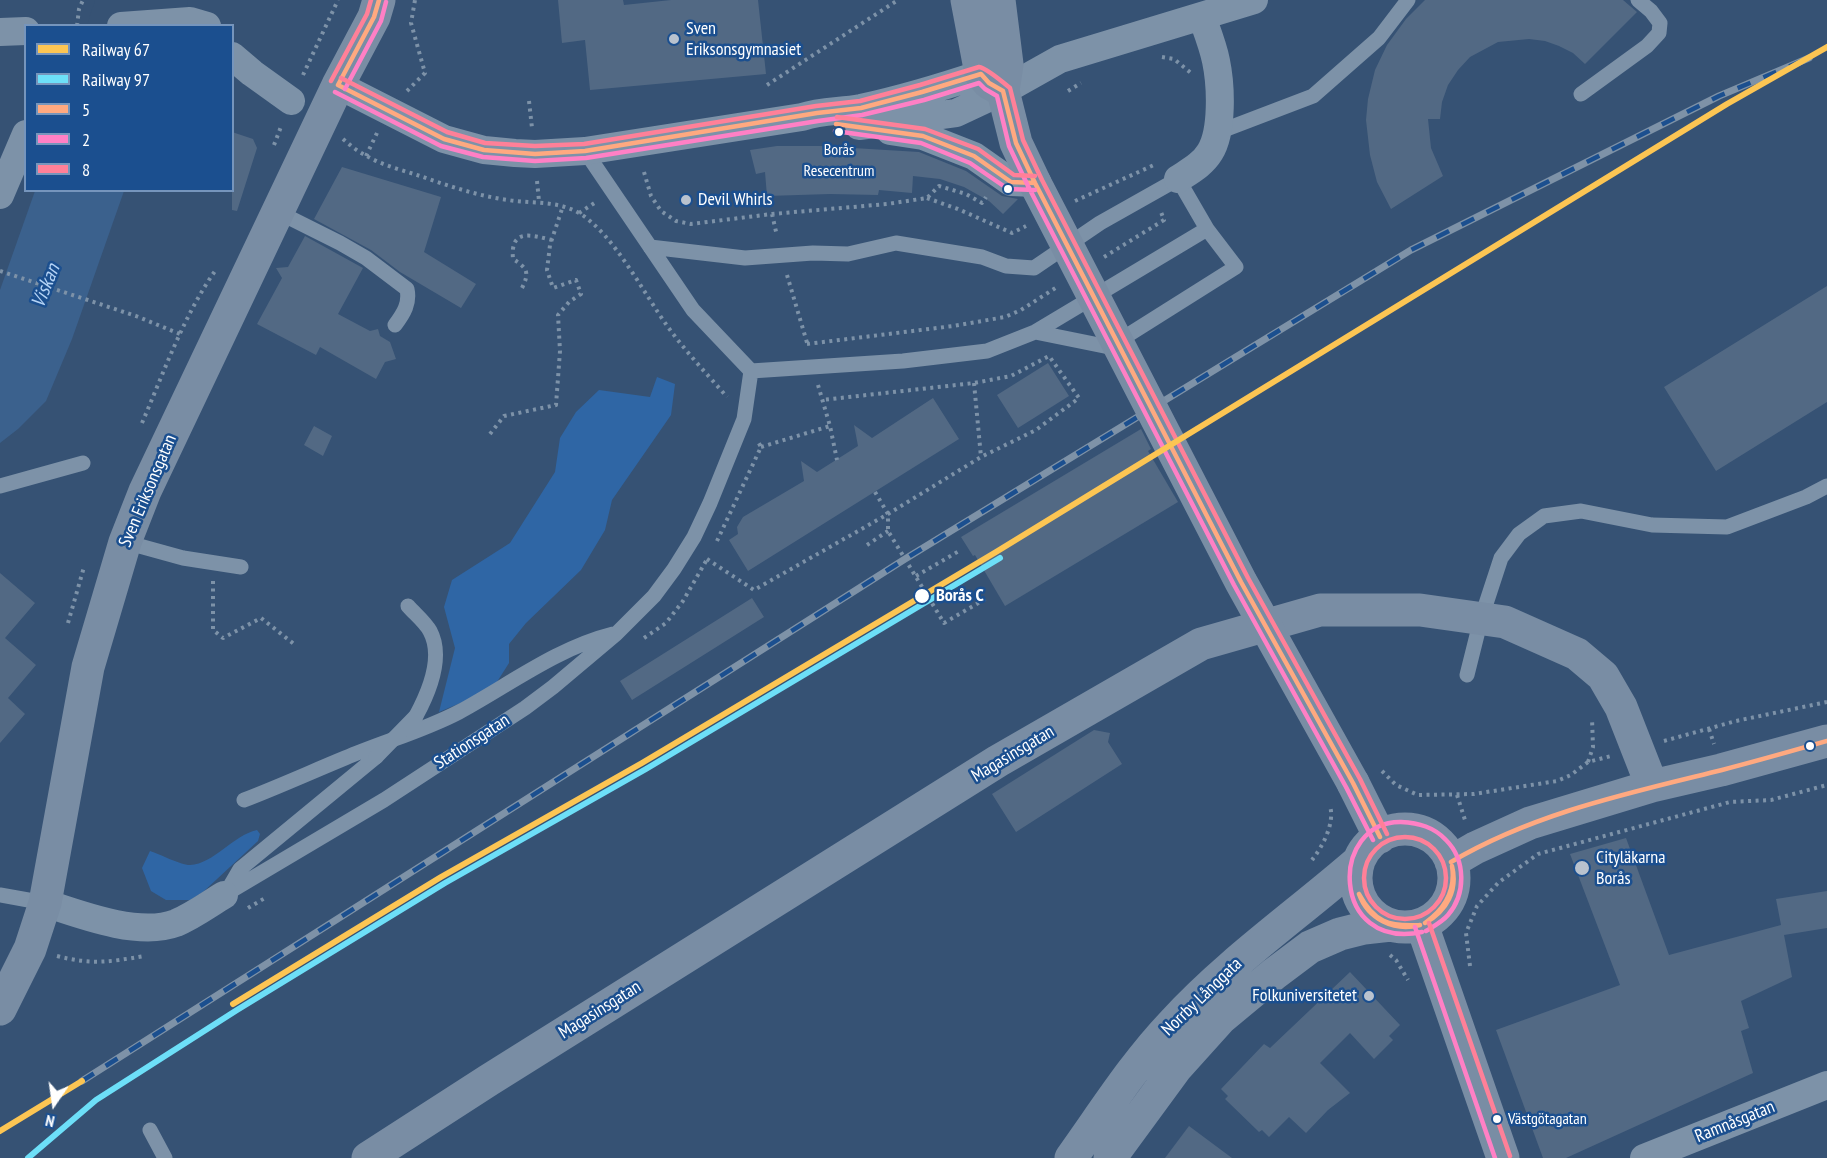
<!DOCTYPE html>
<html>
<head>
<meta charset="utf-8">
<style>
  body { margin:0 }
  #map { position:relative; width:1827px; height:1158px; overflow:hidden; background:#365274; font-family:"PT Sans Narrow",sans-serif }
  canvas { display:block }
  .legend { position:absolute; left:24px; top:24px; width:210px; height:168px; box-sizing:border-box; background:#1b4f8f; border:2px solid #7695bc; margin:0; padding:8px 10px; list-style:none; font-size:18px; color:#fff }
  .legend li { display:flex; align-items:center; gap:12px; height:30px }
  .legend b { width:30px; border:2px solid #7695bc }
  .north { position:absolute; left:24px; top:1074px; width:60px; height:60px; -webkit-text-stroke:4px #1b4f8f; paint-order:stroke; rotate:193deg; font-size:16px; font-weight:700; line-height:24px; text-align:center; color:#fff }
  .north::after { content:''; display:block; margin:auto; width:21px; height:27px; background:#fff; clip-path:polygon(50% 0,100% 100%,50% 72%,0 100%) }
</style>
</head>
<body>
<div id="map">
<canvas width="1827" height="1158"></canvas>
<ul class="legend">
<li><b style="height:8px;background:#fcc553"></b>Railway 67</li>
<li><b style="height:8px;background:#6ddff8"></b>Railway 97</li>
<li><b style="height:8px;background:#ffa980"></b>5</li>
<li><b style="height:8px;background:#ff80c5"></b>2</li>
<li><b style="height:8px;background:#ff8098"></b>8</li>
</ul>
<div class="north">N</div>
</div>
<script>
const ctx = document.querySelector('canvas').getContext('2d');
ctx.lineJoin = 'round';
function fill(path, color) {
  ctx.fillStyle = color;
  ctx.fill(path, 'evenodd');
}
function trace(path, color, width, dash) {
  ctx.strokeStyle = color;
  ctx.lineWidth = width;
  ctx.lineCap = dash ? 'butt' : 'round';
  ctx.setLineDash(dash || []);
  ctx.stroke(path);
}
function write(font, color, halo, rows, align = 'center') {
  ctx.font = font + ' "PT Sans Narrow",sans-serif';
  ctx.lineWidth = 5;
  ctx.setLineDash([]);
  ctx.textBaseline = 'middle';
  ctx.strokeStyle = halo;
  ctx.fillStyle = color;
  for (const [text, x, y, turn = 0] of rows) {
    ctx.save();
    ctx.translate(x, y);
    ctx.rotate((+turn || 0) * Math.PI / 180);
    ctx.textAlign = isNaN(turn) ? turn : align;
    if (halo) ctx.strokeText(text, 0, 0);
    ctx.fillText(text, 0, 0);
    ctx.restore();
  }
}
const green = new Path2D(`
  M657 377 675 384 671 415 612 500 605 530 581 570 526 623 509 644V663L495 685 470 699 439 712 455 648 444 607 452 580 510 543 555 472 560 438 576 412 599 390 650 397Z
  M257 830 260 834 258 841 203 892 190 900H166L151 891 142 868 150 851C160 854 180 865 190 865 214 864 233 835 257 830Z`);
const water = new Path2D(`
  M35 191H124L72 339 46 401 18 429 0 443V290Z`);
const pier = new Path2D(`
  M95 0H188L183 26 87 25Z`);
const building = new Path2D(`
  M558 0H623L624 5 671 0H758L766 74 590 90 585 40 562 43Z
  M1425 0H1623L1637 12 1585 64 1573 53 1559 46 1545 41 1529 39 1498 42 1470 57 1458 70 1448 85 1442 102 1440 119H1428L1431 148 1443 176 1391 209 1377 182 1370 155 1366 120 1368 99 1375 70 1387 45 1406 19Z
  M232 132 253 139 257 148 237 211 232 210Z
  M777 146H820L919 152 966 171 1002 196 1018 199 1003 214 989 201 964 187 940 179 913 176 912 193 879 190 878 195 830 194 767 196 765 172 756 174 750 150Z
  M342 167 441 197 424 252 476 284 461 308 400 272 371 250 314 219Z
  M305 236 363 268 338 314 370 331 378 329 380 336 390 342 396 359 385 362 376 379 320 347 316 355 257 324 282 278 276 268 288 267Z
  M1827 286V402L1716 471 1664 387Z
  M1048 363 1069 396 1018 428 997 395Z
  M933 398 959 439 748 571 729 540 738 534 737 527 743 517 804 481 801 461 817 472 858 446 854 425 872 438Z
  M314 426 332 436 323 456 304 445Z
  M1141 429 1151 449 1148 451 1178 502 1005 606 975 555 973 556 961 537Z
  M0 573 35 603 5 638 36 665 8 698 25 714 0 743Z
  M752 598 764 617 632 700 620 681Z
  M1094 730 1110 733 1108 742 1122 764 1016 832 992 794Z
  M1626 838 1669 955 1781 925 1776 899 1827 891V928L1784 935 1792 977 1741 1001 1749 1028 1741 1031 1753 1073 1566 1158H1543L1496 1030 1620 985 1570 854Z
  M1350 972 1400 1025 1389 1036 1393 1040 1374 1059 1350 1033 1320 1063 1350 1093 1328 1110 1306 1133 1289 1117 1269 1137 1262 1130 1259 1132 1225 1099 1228 1096 1221 1089 1264 1044 1270 1048Z
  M1189 1126 1232 1158H1165Z`);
const path = new Path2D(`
  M77 26 79 9 83 0
  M1162 57 1174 59 1191 73
  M303 75 338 0
  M767 85 898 0
  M407 91 425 73 411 23 415 0
  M1068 91 1081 83
  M529 101 532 128
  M343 139C350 145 357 151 365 155 381 165 402 170 420 176 449 186 478 196 508 200 533 204 556 200 579 213 614 234 644 294 668 327 686 352 707 374 727 397
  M274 145 282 124
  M366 156 377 133
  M644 172 651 196 661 211 676 221 691 224 772 214 887 204 927 198 939 186 966 194 982 203 986 197
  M537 181 539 201
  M927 198 958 209 1012 233 1026 226
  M1075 201 1156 164
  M579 213 596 202
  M772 214 777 236
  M1104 257 1164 220 1161 212
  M0 271 136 316 180 334
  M787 275 808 346
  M522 288C530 272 527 268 513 259 510 228 531 235 552 240
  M807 344 953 326 1005 317 1021 310 1057 287
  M974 383 981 457
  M818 385 830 426 837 460
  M142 423C164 372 183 317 215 271
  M490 434 504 416 556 405 560 351 558 315 569 302 581 294 576 280 553 288 547 270 550 245 563 206
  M761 447 830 426
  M875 492 888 514V531L944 623 987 598
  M717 541 761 447 757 440
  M867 545 888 531
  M707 559 754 590 888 514 981 457 1036 430 1079 398 1049 356 1011 376 974 383 822 400
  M916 576 959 551
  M213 581V630L223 638 261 618 294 644
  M68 623 84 567
  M644 638 666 623 683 601 706 561
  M1709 729 1714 744
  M1664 741 1736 721 1827 702
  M1588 762 1593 747 1592 718
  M1382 771 1396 785 1418 795 1474 794 1557 781 1571 775 1588 762 1611 756
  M1457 795 1465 820
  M1312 860C1323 846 1335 823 1330 806
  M248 908 265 898
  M1390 955 1396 960 1408 980
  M57 956C92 965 109 962 144 956
  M1470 966 1466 933 1477 906 1499 882 1538 854 1730 802 1771 800 1827 785`);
const lane = new Path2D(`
  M1581 94 1647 46 1659 33 1660 23 1651 11 1638 0
  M1216 133 1313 96 1379 38 1408 0
  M585 151 693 310 751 371 903 361 987 351 1035 332 1207 229 1178 179 1100 223 1034 268 1006 266 982 257 896 243 848 254 813 253 745 258 650 247
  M278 212 340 243 366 258 407 289C410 303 404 313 395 325
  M1035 332 1109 347 1236 267 1207 229
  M0 486 83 463
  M125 542 183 558 241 567
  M408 606C415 614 425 622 430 631 444 657 429 692 416 716
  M1467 675 1481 619 1501 558 1519 534 1544 516 1581 511 1652 525 1727 527 1806 497 1827 486
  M244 800C278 787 311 772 345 758 382 742 423 731 459 712 509 685 557 648 613 634
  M226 893 240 869 376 757
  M0 895 45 903
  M224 895 384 800 525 708 553 687 616 634 654 596 674 569 694 537 710 503 744 419 751 371
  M150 1130 165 1158`);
const street = new Path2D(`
  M121 26 190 21 207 26
  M0 32 26 31
  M232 56 252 73 291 101
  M338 85 444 139 484 150 515 153 535 154 585 151 802 117C822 110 840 112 861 108 902 99 942 87 981 74
  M859 126 956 113 1003 91 1060 59 1254 0
  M890 131 923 136 974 156 1011 182 1035 183
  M1178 179C1190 171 1202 165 1210 152 1223 131 1221 85 1216 61 1213 46 1207 31 1202 17
  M0 195 26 134
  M45 903C81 915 139 937 176 923 193 916 209 904 224 895
  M1644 1158 1827 1085`);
const secondary = new Path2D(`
  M967 0 981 74 989 83 1003 91
  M999 0 1007 64 1003 91 1016 143 1035 183
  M1353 783 1380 837
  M1356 878a49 49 0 1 1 98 0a49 49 0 1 1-98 0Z
  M1451 862 1475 848 1530 823 1652 786 1721 770 1827 741
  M1422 925 1503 1158
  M0 1009 30 949 45 903 88 667 125 542 145 491 338 85 374 17 379 0
  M368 1158 489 1080 998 761 1201 644 1320 610H1420L1505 622 1577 654 1603 676 1621 707 1652 786
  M1071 1158C1104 1112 1134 1064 1173 1023 1229 962 1297 915 1359 861
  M1110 1158 1176 1068 1221 1018 1274 974 1310 947 1340 934 1364 928 1391 925`);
const rail = new Path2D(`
  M82 1081 905 559 1411 250 1719 96 1809 58`);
const laneBridge = new Path2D(`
  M376 757 416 716`);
const secondaryBridge = new Path2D(`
  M1035 183 1241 582 1353 783`);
const bus1 = new Path2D(`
  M338 85 444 139 484 150 535 154 585 151 817 113 861 108 922 92 981 74 989 83 1003 91 1016 143 1035 183 1241 582 1353 783 1380 837
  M338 85 374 17 379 0
  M836 124 923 136 974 156 1011 182 1035 183
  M1451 862C1534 813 1629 793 1722 770 1757 761 1792 751 1827 741
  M1359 894C1374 922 1389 927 1420 925
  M1359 894C1368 919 1394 932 1420 925
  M1425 923C1445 909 1456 891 1452 866
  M1425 923C1447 911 1458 890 1452 866`);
const bus2 = new Path2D(`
  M345 89 381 21 386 2
  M335 92 441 146 483 157 535 161 586 158 818 121 862 115 924 100 979 83 985 89 997 96 1009 146 1028 186 1234 585 1346 787 1373 840
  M835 131 921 143 970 163 1008 189 1035 190
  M1415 927 1495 1158
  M1422 932C1330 951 1329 821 1401 822 1419 823 1434 827 1446 840 1466 860 1466 894 1448 915 1442 922 1434 926 1426 931`);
const bus3 = new Path2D(`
  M341 78 447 132 485 143 535 146 584 144 816 106 860 101 920 85 979 67C986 68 1004 83 1010 88L1023 140 1042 180 1248 578 1360 779 1387 834
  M331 81 367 14 371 0
  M837 117 925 129 978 149 1014 175 1035 176
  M1364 878a41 41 0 1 1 82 0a41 41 0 1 1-82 0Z
  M1429 923 1510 1156`);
const rail1 = new Path2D(`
  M233 1004 441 877 642 763 996 552 1727 104 1827 47
  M0 1131 82 1081`);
const rail2 = new Path2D(`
  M28 1158 96 1100 237 1010 445 883 646 769 1000 558`);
const markers = [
  [674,39,6,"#b9c2ce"],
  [839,132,5,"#fff"],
  [1008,189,5,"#fff"],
  [686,200,6,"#b9c2ce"],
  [922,596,8,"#fff"],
  [1810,746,5,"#fff"],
  [1582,868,8,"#b9c2ce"],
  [1369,996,6,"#b9c2ce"],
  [1497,1119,5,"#fff"]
];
const busNames = [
  ["Borås",839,150],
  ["Resecentrum",839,171],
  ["Västgötagatan",1508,1119,"left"]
];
const poiNames = [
  ["Sven",686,29],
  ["Eriksonsgymnasiet",686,50],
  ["Devil Whirls",698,200],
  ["Cityläkarna",1596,858],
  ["Borås",1596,879],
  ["Folkuniversitetet",1357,996,"right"]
];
const streetNames = [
  ["Sven Eriksonsgatan",148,491,-67],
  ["Stationsgatan",472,742,-33],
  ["Magasinsgatan",1013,754,-31],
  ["Norrby Långgata",1202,997,-44],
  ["Magasinsgatan",600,1010,-32],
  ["Ramnåsgatan",1735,1122,-22]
];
const stopNames = [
  ["Borås C",936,596]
];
const waterNames = [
  ["Viskan",46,286,-68]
];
fill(green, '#2f66a5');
fill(water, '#3b618d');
fill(pier, '#365274');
fill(building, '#526984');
trace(path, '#7d92a8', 4, [3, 4.5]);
trace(lane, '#7d92a8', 15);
trace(street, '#7d92a8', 28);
trace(secondary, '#798da4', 33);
trace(rail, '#7e92a7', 7);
trace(rail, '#1b4f8f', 4.5, [14]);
trace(laneBridge, '#7d92a8', 15);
trace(secondaryBridge, '#798da4', 33);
trace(bus1, '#ffa980', 4.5);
trace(bus2, '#ff80c5', 4.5);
trace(bus3, '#ff8098', 4.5);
trace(rail1, '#fcc553', 6);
trace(rail2, '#6ddff8', 6);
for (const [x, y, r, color] of markers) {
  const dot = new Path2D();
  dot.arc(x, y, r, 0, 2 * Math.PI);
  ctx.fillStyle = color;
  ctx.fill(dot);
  trace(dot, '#1b4f8f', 2);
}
write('16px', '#fff', '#1b4f8f', busNames);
write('18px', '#fff', '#1b4f8f', poiNames, 'left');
write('18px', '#fff', '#1b4f8f', streetNames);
write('bold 18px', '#fff', '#1b4f8f', stopNames, 'left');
write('italic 20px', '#b5d3f5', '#1b4f8f', waterNames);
</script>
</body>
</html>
